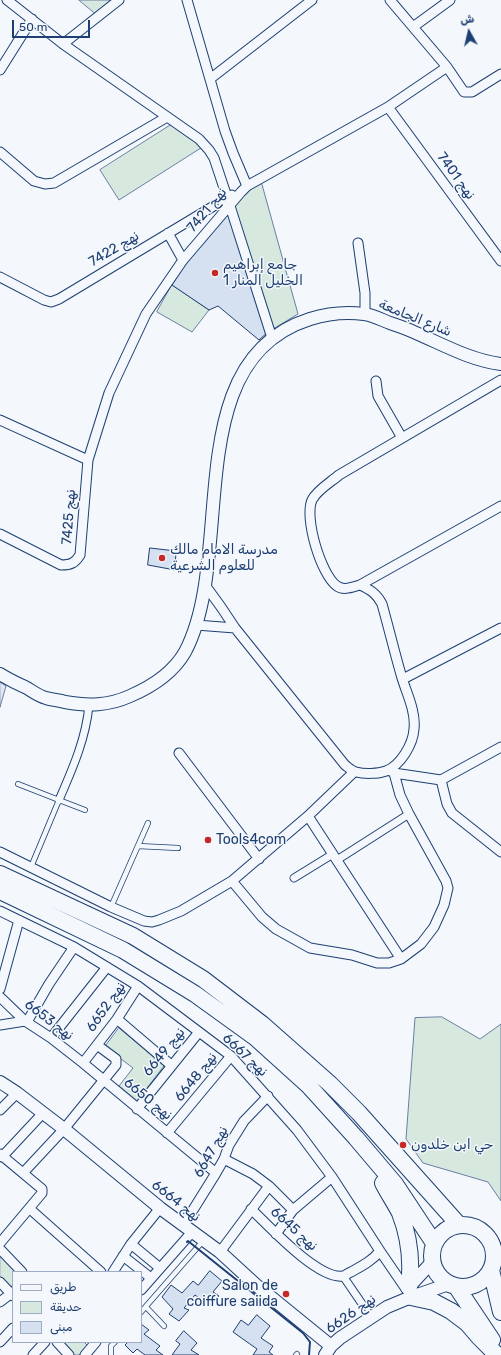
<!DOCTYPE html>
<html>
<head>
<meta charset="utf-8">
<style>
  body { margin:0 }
  #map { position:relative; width:501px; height:1355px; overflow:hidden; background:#f4f7fb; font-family:Rubik,"Noto Sans Arabic",sans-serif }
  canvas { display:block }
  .legend { position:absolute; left:12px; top:1271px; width:130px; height:72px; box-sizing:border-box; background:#f4f7fb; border:1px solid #9eadc5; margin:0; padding:5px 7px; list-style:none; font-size:12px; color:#1d3f73 }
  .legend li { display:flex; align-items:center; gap:8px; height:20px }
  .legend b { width:20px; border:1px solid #9eadc5 }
  .north { position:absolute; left:449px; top:12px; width:40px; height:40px; -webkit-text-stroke:3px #f4f7fb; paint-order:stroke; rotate:352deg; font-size:11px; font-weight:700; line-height:16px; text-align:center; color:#1d3f73 }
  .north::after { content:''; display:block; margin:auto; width:14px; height:18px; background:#1d3f73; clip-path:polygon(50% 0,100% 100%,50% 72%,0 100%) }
  .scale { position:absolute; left:12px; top:20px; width:78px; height:18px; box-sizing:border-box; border:2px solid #1d3f73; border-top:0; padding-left:5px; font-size:12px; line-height:14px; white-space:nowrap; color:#1d3f73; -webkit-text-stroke:3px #f4f7fb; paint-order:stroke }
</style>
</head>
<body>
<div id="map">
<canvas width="501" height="1355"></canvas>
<ul class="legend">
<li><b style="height:5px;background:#f4f7fb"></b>طريق</li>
<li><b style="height:11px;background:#d7e8df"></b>حديقة</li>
<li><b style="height:11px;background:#d5e0f0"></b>مبنى</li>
</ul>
<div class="north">ش</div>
<div class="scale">50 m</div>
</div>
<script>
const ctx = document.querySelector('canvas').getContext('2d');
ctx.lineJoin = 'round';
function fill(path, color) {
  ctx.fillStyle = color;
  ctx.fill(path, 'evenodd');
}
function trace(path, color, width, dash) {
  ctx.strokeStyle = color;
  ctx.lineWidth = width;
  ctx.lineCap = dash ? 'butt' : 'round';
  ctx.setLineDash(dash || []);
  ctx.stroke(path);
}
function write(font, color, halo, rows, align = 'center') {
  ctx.font = font + ' Rubik,"Noto Sans Arabic",sans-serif';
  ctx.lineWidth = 3;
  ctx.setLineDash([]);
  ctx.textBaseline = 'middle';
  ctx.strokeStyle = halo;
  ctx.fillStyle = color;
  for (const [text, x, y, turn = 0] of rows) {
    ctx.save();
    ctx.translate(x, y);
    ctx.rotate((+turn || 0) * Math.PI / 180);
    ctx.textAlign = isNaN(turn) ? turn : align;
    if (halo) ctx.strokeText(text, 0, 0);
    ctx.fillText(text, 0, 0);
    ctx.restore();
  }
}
const green = new Path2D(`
  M79 0H111L95 13Z
  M174 123 204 146 119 200 100 170Z
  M261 181 298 314 268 332 230 210 245 191Z
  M172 285 209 310 192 332 157 312Z
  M442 1017 480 1039 501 1024V1201L488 1182 423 1163 406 1139 415 1018Z
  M119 1028 164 1066 137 1101 119 1086 133 1068 105 1047Z
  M0 1252 18 1272H13V1285L9 1288 0 1278Z
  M60 1342H84L88 1346 79 1355H73Z`);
const parking = new Path2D(`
  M0 682 6 686 0 707Z`);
const building = new Path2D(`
  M230 210 268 332 259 340 218 306 209 310 172 285 187 261Z
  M150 548 176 551 175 570 148 565Z
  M210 1271 222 1281 213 1292 219 1296 210 1306 195 1295 184 1308 189 1310 179 1321 169 1314 173 1309 162 1297 171 1285 182 1293 193 1281 198 1285Z
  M257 1315 270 1326 261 1338 273 1346 269 1352 273 1355H253L257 1349 233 1332 241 1320 248 1325Z
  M141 1324 149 1330 144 1334 160 1346 156 1350 163 1355H145L137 1349 133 1353 125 1345 128 1342H141Z
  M184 1331 197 1343 191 1350 199 1355H172L180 1344 176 1341Z`);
const service = new Path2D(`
  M18 784 59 800 31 867
  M59 800 85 810
  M138 846 178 848
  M111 907 148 823
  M146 1307 164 1326
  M141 1312 203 1241
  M111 1355V1346L115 1342
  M296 1355 297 1354`);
const pedestrian = new Path2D(`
  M59 800C72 770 86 739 89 705
  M337 860 409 814
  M294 878 333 854
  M343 1276 371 1317`);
const minor = new Path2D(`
  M7 0 63 44 199 139 209 150 214 158 230 206 272 338
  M187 0 225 131 233 153 247 186
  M390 0 447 67 464 92H472L501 74
  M413 27 450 0
  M63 44 119 0
  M0 70 32 19
  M210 79 312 0
  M388 107 501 261
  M0 152 34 181 45 184 54 183 167 117
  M168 233 183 260
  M358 243 365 293V314
  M0 277 44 300 51 302 59 299 232 195
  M376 381 378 396 402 438
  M0 420 88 460
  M0 534 61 565C71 565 75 563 80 555L88 460 109 393 146 314 183 260 241 192 247 186 388 107 447 67
  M205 585 221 607 235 628 345 765C349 768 352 771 356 772 364 774 378 774 386 771 401 765 413 744 414 729 416 712 407 694 402 678 395 654 389 629 382 604 377 594 371 590 360 585 352 587 344 591 337 586 321 575 304 518 312 500 317 490 331 482 339 475L501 380
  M360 585 501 506
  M196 625 235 628
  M403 679 501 628
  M179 753 259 859
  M389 770 394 773 441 780 501 747
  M441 780 447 804 452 813 501 852
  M308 816 401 959
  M0 852 111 907 144 921 152 922 159 920 181 911 232 881 308 816 354 772
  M232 881 262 917 276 929 310 948 352 955 377 963H389L401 959 421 944 434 927 444 905 448 888 446 881 409 814 400 795 394 773
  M0 911 74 947 138 986 231 1056 297 1130 332 1177 380 1251 406 1289
  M0 989 19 920
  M0 997 25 1021 51 1038 83 1063 216 1173
  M117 1019 171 1065
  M27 1022 49 984 74 947
  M0 1025 25 1021
  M51 1038 107 967
  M83 1063 117 1019 138 986
  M137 1109 199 1032
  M0 1110 17 1093
  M167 1133 231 1056
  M0 1154 42 1189V1193L0 1243
  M2 1157 43 1113
  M224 1159 253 1174 269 1186 293 1210
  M23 1173 64 1129 116 1065V1059L97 1045
  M30 1209 101 1272
  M251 1209C268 1225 318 1280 343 1276 345 1276 348 1273 351 1272 362 1266 372 1261 380 1251
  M183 1226 216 1173 224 1159 229 1145 244 1121 268 1096
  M276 1234 293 1210 332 1177
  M131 1244 160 1268
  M0 1249 22 1272
  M220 1252 269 1186
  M123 1256 151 1278
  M113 1272 131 1244 160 1208
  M0 1282 13 1296
  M141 1290 192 1232
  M0 1302 13 1292
  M0 1342 13 1328
  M57 1342 69 1355
  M33 1355 45 1342
  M85 1355 96 1342`);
const tertiary = new Path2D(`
  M0 674C8 679 16 683 25 687 31 690 38 696 46 698 52 700 59 700 65 702 88 706 108 706 130 696 151 687 173 673 185 652 237 554 177 361 310 319 326 314 347 312 364 314 373 315 382 320 390 323 399 326 408 329 416 333 444 345 470 360 501 364
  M0 1082 17 1093 64 1129 160 1208 220 1252 256 1285 331 1346
  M408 1288 432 1262
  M325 1355 331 1346 340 1338 387 1307 411 1297 449 1284`);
const trunk = new Path2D(`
  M0 874 133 936 203 979 262 1024 330 1084 359 1113 459 1225
  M0 891 123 950 195 994 256 1038 308 1085 356 1138 395 1184 434 1243
  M383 1183C388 1193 395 1203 400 1213 409 1236 412 1263 409 1287
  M432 1256a31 31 0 1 1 62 0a31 31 0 1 1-62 0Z
  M491 1270 501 1312
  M456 1286 492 1340
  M411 1297 434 1302 451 1311 467 1323 479 1337 497 1355`);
const wall = new Path2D(`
  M187 1242 188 1241 303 1333 310 1342 309 1355`);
const markers = [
  [215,273,4,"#c62828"],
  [162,558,4,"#c62828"],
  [208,840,4,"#c62828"],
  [403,1145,4,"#c62828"],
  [286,1294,4,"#c62828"]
];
const streetNames = [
  ["نهج 7401",456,176,54],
  ["نهج 7421",207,210,-50],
  ["نهج 7422",114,249,-31],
  ["شارع الجامعة",415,318,22],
  ["نهج 7425",69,517,-86],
  ["نهج 6652",106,1007,-55],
  ["نهج 6653",49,1020,37],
  ["نهج 6649",164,1052,-51],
  ["نهج 6667",245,1055,43],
  ["نهج 6648",196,1077,-51],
  ["نهج 6650",148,1099,39],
  ["نهج 6647",211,1152,-61],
  ["نهج 6664",176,1201,38],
  ["نهج 6645",294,1229,42],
  ["نهج 6626",351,1314,-35]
];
const poiNames = [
  ["جامع إبراهيم",223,265],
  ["الخليل المنار 1",223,281],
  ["مدرسة الامام مالك",170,550],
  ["للعلوم الشرعية",170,566],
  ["Tools4com",216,840],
  ["حي ابن خلدون",411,1145],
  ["Salon de",278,1286,"right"],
  ["coiffure saiida",278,1302,"right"]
];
fill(green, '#d7e8df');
trace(green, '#687fa3', 1);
fill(parking, '#e3e8f0');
trace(parking, '#687fa3', 1);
fill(building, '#d5e0f0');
trace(building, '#1d3f73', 1);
trace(service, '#1d3f73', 6);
trace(pedestrian, '#1d3f73', 9);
trace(minor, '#1d3f73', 11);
trace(tertiary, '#1d3f73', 14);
trace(trunk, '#1d3f73', 18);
trace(service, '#f4f7fb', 4.5);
trace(pedestrian, '#f4f7fb', 7);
trace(minor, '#f4f7fb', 9);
trace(tertiary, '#f4f7fb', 12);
trace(trunk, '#f4f7fb', 16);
trace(wall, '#1d3f73', 2);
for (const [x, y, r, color] of markers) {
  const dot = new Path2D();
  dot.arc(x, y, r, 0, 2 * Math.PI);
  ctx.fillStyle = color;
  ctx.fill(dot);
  trace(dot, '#f4f7fb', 1.5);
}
write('14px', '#1d3f73', '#f4f7fb', streetNames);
write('14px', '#1d3f73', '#f4f7fb', poiNames, 'left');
</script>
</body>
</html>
